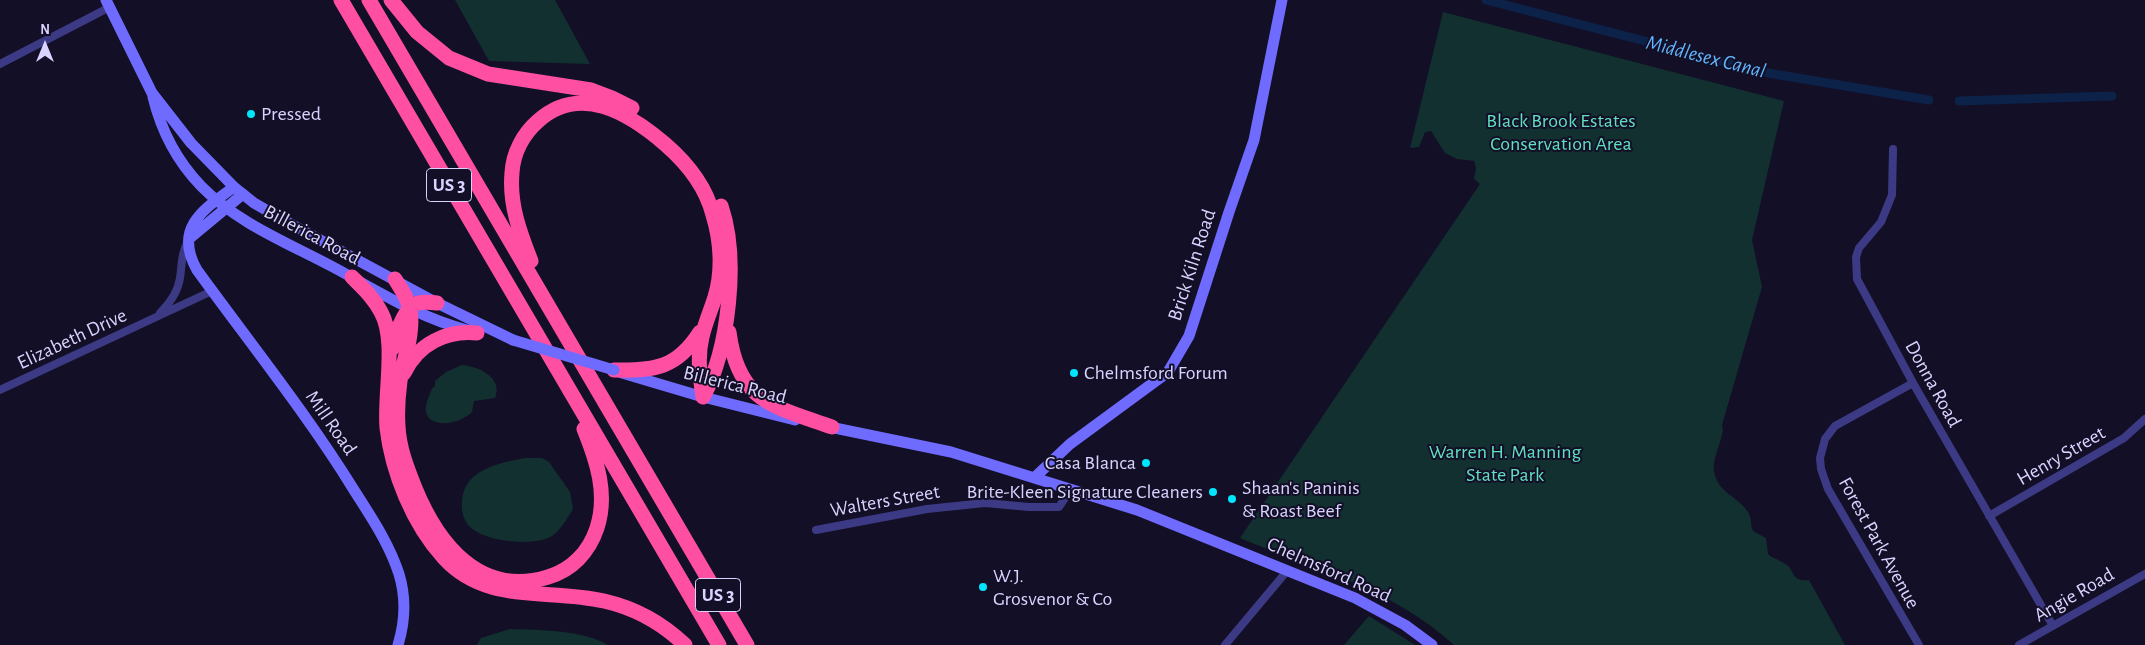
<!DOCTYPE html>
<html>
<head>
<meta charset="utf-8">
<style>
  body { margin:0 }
  #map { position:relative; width:2145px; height:645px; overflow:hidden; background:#130f26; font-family:"Alegreya Sans",sans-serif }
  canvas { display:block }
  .north { position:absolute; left:20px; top:20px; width:50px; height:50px; -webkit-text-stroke:4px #130f26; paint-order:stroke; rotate:0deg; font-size:14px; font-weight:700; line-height:20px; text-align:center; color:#d9d4ff }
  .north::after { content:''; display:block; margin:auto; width:18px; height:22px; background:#d9d4ff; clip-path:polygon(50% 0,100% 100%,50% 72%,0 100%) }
</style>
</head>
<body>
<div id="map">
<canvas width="2145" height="645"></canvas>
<div class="north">N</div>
</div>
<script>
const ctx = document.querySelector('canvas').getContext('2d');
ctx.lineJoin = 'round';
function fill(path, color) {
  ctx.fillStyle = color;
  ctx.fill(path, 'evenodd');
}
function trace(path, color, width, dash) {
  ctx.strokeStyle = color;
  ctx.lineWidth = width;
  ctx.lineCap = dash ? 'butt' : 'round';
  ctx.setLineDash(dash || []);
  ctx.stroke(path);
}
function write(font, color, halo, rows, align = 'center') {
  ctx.font = font + ' "Alegreya Sans",sans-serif';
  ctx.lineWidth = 4;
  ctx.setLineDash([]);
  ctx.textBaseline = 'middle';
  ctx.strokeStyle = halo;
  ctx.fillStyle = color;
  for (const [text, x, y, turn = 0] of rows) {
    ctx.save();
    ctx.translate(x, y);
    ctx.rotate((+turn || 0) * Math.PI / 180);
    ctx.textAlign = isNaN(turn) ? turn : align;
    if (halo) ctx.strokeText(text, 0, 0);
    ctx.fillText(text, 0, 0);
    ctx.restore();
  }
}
const green = new Path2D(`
  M455 0H555L590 64 489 61Z
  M1443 12 1784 101 1752 240 1762 287 1722 425C1726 435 1712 456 1714 471 1718 494 1738 496 1748 512 1752 518 1750 525 1753 531L1766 538 1768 554C1773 559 1781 560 1787 565 1795 571 1791 582 1809 580L1845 645H1454C1393 589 1314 569 1240 538L1480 184 1474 179 1476 168 1474 161 1457 159 1445 153 1431 131 1425 132 1419 147 1410 148Z
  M462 365C478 366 504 378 495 398L474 401 472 412C456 428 414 430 429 396 431 391 431 389 435 386V381L446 372Z
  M525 458H542L549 462 570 492 573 509C568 517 560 531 552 536 534 547 484 542 469 526 463 519 461 510 462 501 464 469 500 463 525 458Z
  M1369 616 1415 645H1344Z
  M510 629C539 630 583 630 608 645H477L481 638Z`);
const canal = new Path2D(`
  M1486 0 1768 73 1929 100
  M1959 101 2112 96`);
const street = new Path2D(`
  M0 64 110 7
  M1893 149 1892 195 1881 222 1859 248 1856 257 1857 279 1913 383 2053 626
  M160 313C170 303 178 292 180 278 182 266 181 253 188 242
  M1913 383 1835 426 1825 439 1820 458 1821 469 1828 489 1919 645
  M0 390 212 291
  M1989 516 2124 438 2145 419
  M816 530 927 509 985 503 1029 507H1059L1071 489
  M1225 645 1287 571
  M2019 645 2145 574`);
const secondary = new Path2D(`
  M106 0 152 93 191 143 234 187 254 203 287 222 437 303 513 340
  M153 97C161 130 177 161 201 186 237 223 288 243 333 267 376 290 419 318 467 330
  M234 187C204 209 173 228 197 270 250 343 307 414 354 490 371 517 389 543 399 574 406 597 405 622 398 645
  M190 238 243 194
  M622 373 703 397 795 420
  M825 426 951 452 1137 510 1355 598 1405 625 1432 645
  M1034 478 1070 444 1168 372 1189 336 1229 212 1254 140 1282 0`);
const highway = new Path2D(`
  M341 0 719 645
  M369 0 747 645
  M391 0 417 32 449 58 488 74 591 90 612 98 632 108
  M531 261C520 233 509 204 512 173 513 153 523 134 538 121 580 83 629 113 665 144 687 163 706 187 713 215 721 241 723 271 715 297 711 310 705 323 702 337 697 357 700 377 703 397
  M352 277C363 288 374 298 381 312 397 341 384 393 387 428 392 472 413 524 444 558 487 605 547 588 604 601 635 608 662 623 685 645
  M395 279C401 289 408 298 410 310 414 333 404 358 400 381 398 396 397 411 398 426 399 448 407 468 415 488 438 544 480 598 548 577 572 570 589 552 597 528 608 494 597 461 584 429
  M729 332C738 402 773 406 832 427
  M392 349C394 338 404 311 413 305 420 301 430 302 437 303
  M614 370C655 371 677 368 700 332
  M404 373C418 344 446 330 477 333
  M703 397C729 349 739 258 721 206`);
const secondaryBridge = new Path2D(`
  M513 340 614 370`);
const markers = [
  [251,114,5,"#00e5ff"],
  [1074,373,5,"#00e5ff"],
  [1146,463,5,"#00e5ff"],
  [1213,492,5,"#00e5ff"],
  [1232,499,5,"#00e5ff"],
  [983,587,5,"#00e5ff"]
];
const shields = [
  [449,185,45],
  [718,595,45]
];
const shieldNames = [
  ["US 3",449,185],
  ["US 3",718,595]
];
const poiNames = [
  ["Pressed",261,114],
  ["Chelmsford Forum",1084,373],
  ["Casa Blanca",1136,463,"right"],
  ["Shaan's Paninis",1242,488],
  ["& Roast Beef",1242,511],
  ["Brite-Kleen Signature Cleaners",1203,492,"right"],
  ["W.J.",993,576],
  ["Grosvenor & Co",993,599]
];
const parkNames = [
  ["Black Brook Estates",1561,121],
  ["Conservation Area",1561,144],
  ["Warren H. Manning",1505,452],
  ["State Park",1505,475]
];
const streetNames = [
  ["Billerica Road",312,235,28],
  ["Brick Kiln Road",1192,265,-72],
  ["Elizabeth Drive",72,339,-25],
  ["Donna Road",1933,384,61],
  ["Billerica Road",735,385,14],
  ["Mill Road",331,423,55],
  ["Henry Street",2061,456,-30],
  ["Walters Street",885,501,-10],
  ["Forest Park Avenue",1879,543,61],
  ["Chelmsford Road",1329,570,24],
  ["Angie Road",2074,595,-30]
];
const waterNames = [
  ["Middlesex Canal",1706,57,14]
];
fill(green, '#12302f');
trace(canal, '#0c2248', 9);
trace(street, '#3d3a85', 8);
trace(secondary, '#6f6bff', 11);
trace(highway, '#ff4fa3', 15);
trace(secondaryBridge, '#6f6bff', 11);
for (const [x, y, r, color] of markers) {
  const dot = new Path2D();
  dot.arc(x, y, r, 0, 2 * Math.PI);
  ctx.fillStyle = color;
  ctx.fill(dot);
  trace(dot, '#130f26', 2);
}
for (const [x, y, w] of shields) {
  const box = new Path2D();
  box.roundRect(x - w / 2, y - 16.5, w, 33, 4);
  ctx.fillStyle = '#130f26';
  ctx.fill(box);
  trace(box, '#d9d4ff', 1);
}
write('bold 19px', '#d9d4ff', null, shieldNames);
write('20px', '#d9d4ff', '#130f26', poiNames, 'left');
write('20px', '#5fe0c0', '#130f26', parkNames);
write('20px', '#d9d4ff', '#130f26', streetNames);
write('italic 21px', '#62b6ff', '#130f26', waterNames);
</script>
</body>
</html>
